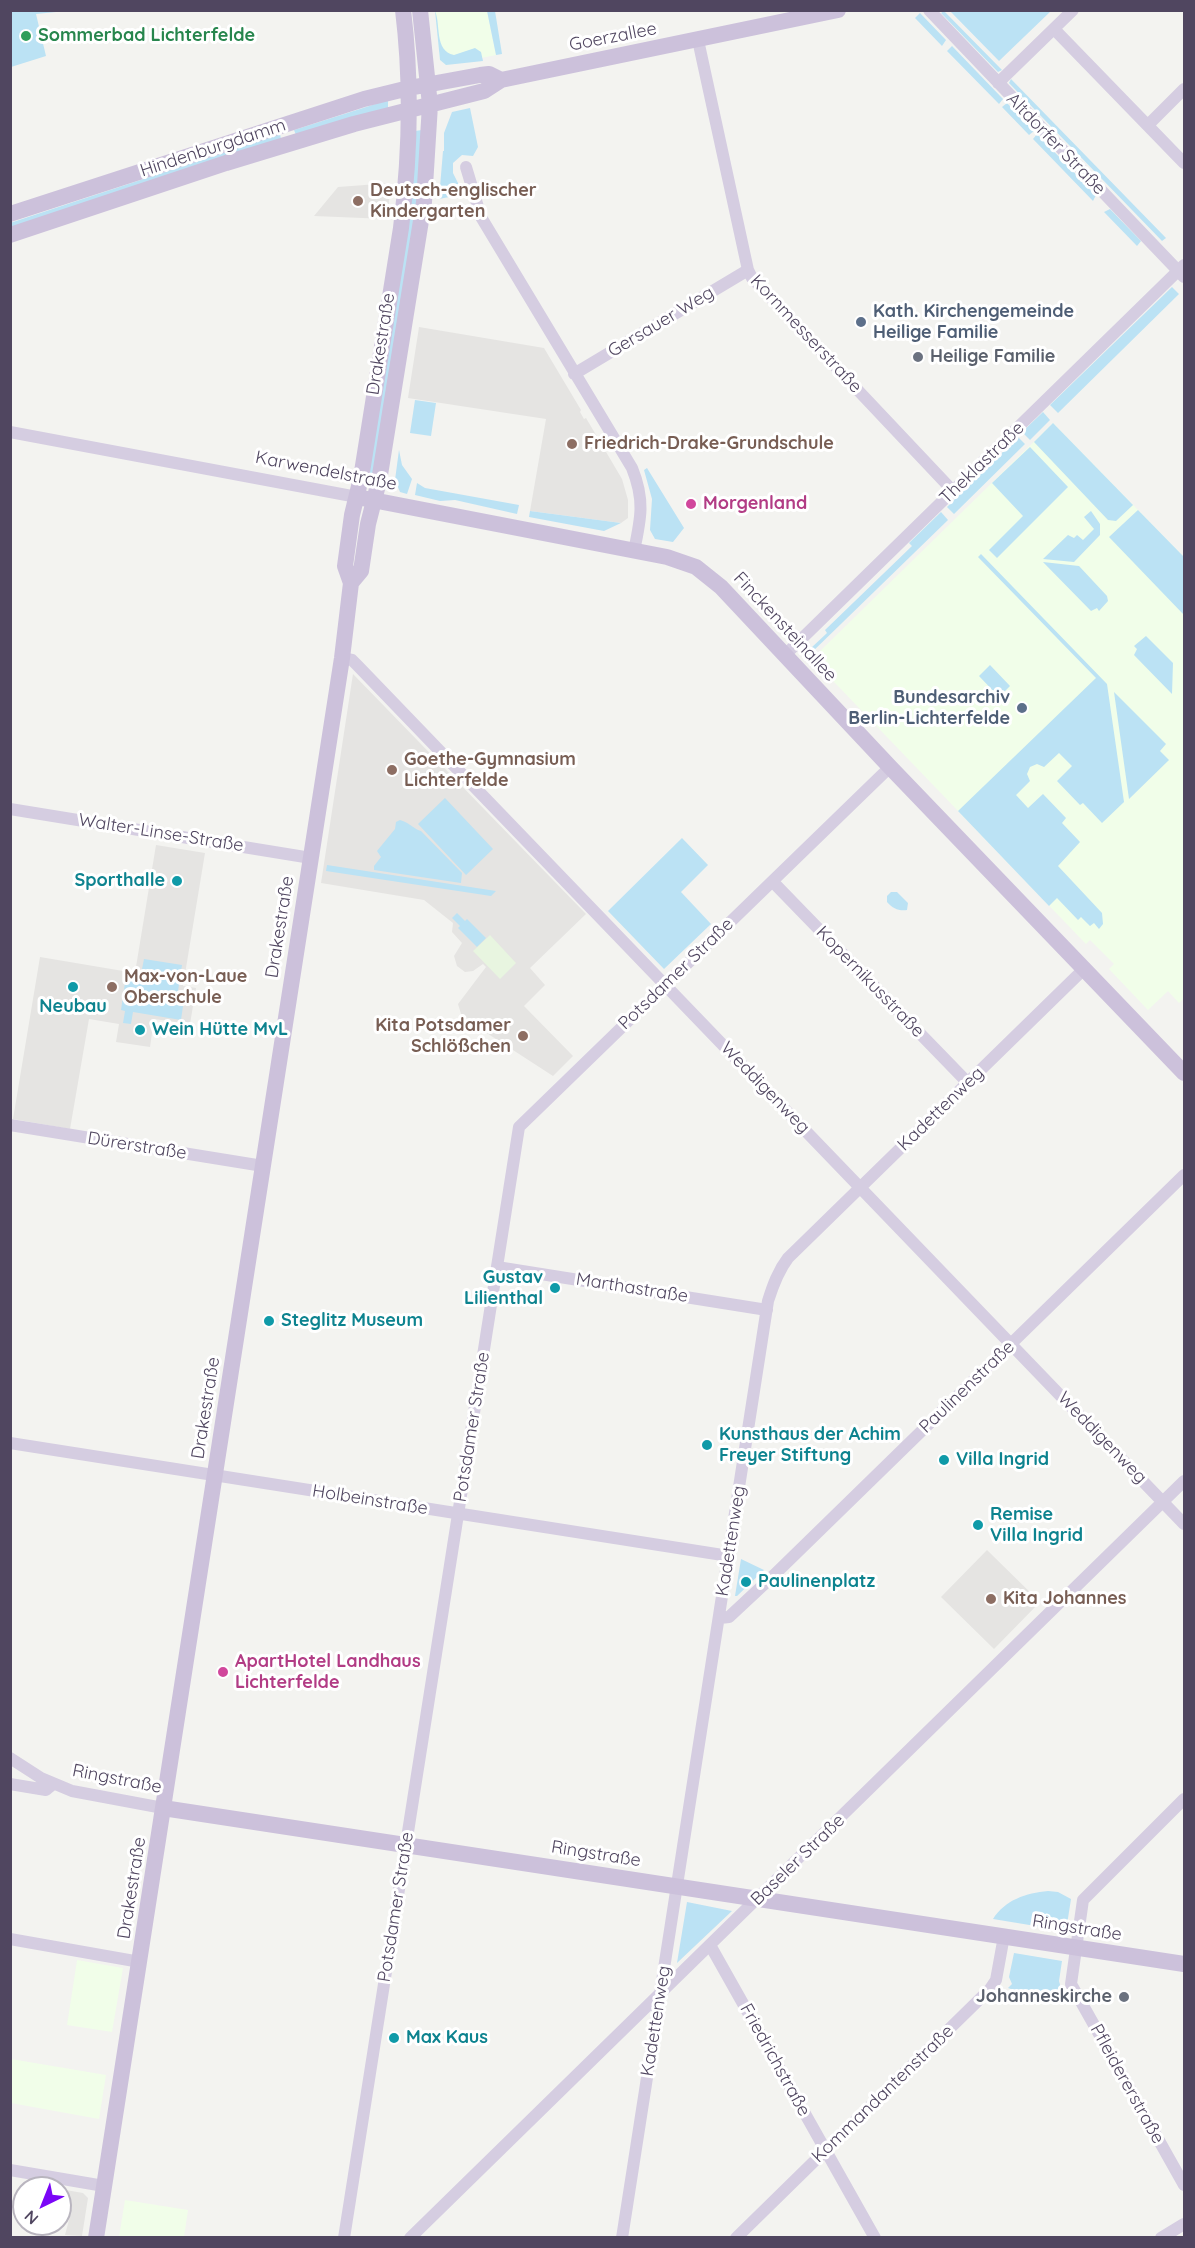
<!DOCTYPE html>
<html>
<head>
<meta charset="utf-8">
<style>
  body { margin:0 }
  #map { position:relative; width:1195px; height:2248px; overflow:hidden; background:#f3f3f0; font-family:Quicksand,sans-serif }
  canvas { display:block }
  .frame { position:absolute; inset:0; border:12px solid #504660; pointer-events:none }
  .north { position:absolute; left:12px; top:2176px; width:60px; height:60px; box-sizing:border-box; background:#fff; border:2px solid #b9b5bf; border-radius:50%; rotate:223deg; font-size:16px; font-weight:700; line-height:24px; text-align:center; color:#504660 }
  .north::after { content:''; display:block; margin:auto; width:21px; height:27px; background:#7b06f7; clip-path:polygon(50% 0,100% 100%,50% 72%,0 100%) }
</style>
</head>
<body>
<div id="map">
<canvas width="1195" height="2248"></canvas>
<div class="frame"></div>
<div class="north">N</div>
</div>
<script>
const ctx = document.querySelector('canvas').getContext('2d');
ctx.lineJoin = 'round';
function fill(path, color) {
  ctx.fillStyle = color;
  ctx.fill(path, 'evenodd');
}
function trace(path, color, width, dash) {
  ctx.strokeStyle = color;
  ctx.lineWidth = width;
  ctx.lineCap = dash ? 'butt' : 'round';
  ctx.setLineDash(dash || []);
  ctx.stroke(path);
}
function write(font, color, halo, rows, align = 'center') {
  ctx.font = font + ' Quicksand,sans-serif';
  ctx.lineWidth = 6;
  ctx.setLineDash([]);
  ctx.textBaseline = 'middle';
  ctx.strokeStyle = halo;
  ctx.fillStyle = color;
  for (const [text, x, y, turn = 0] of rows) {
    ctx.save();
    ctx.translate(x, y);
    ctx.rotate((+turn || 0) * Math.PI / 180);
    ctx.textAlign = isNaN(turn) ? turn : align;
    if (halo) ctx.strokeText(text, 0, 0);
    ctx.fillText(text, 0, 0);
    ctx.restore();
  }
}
const commercial = new Path2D(`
  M435 11H487L496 55 446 65 440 60Z
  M1053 423 1184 557V998L1179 1003 1168 991 1148 1010 1109 969 1114 964 1090 940 1086 944 812 659Z
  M77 1960 123 1968 112 2032 67 2025Z
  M11 2059 106 2075 99 2119 11 2103Z
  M125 2200 188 2210 184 2237H119Z`);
const education = new Path2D(`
  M391 183 387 219 314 216 338 187Z
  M419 327 544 348 581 410 580 412 584 419 586 418 622 479 628 500V518L621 523 530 511 546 419 408 398Z
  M353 674 586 914 530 968 545 985 524 1006 573 1056 553 1076 462 1017 458 1004 486 967 483 964 473 971 465 972 457 966 454 956 462 943 452 932 453 923 424 900 321 883Z
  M156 845 205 853 183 986 196 988 190 1024 154 1019 150 1047 116 1042 119 1024 89 1019 70 1129 13 1119 40 957 135 973Z
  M987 1550 1040 1602 994 1649 941 1597Z
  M60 2189 83 2193 88 2198 82 2236 65 2235 70 2216 68 2214H60Z`);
const green = new Path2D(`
  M11 10 66 11 36 14 46 56 11 67Z
  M435 11C441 24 434 51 454 55L475 48 481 52 483 61 446 65 440 60Z
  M487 11H495L502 54 496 55Z
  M944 11 1002 70 998 72 941 13Z
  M950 11H1051L999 61Z
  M920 13 946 40 942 46 915 18Z
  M952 46 1003 99 999 104 947 51Z
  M1011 79 1166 238 1162 241 1009 83Z
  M388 100V108L296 135 294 130Z
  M1007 103 1034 131 1029 135 1002 107Z
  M470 108 478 147 473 156 462 155 453 163V173L460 187 457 189 459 195 439 199 443 151H444V133L452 112Z
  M422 130 420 179 374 476 369 475 415 131Z
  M280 134 281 139 11 228 10 223Z
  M1037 134 1096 195 1093 201 1033 139Z
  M1110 209 1141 241 1137 246 1104 212Z
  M1172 287 1179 294 1058 413 1050 405Z
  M415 400 436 403 431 436 410 433Z
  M1043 412 1050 420 1030 440 1022 432Z
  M1053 423 1133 505 1116 521 1108 520 1034 442Z
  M1018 437 1025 444 954 514 947 507Z
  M1030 447 1068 487 997 558 989 550 1023 516 992 483Z
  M399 450 402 465 412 479 407 494 400 492 395 480Z
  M647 468 684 528 673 542 655 539 650 530 652 499 644 470Z
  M417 483 425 488 519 505 517 514 455 500 440 501 415 495Z
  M1138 510 1184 557V615L1109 537Z
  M530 511 621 523 604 531 529 517Z
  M1091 511 1100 524V535L1074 562 1043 559 1068 535 1074 538 1077 535 1083 540 1094 529 1084 517Z
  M941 512 948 520 808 656 801 648 810 649 827 633 825 630 912 546 909 543Z
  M981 554 1107 684 1124 802 1102 823 1083 803 1080 805 1057 781 1072 766 1059 753 1044 767 1037 764 1030 767 1027 774 1030 781 1016 795 1028 808 1043 794 1066 818 1062 823 1080 842 1058 866 1102 913 1103 924 1099 929 1094 923 1090 926 1081 917 1078 920 1057 898 1049 906 958 811 1096 678 978 557Z
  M1043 562 1079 566 1107 596 1108 601 1099 611 1097 608 1091 611Z
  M1146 636 1173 663 1172 694 1134 655 1137 649 1134 646Z
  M990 665 1010 686 999 697 979 676Z
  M1114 692 1166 744 1160 751 1169 760 1129 799Z
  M445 798 493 849 466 875 418 824Z
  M400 820C410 823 415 830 421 831L462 873 461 883 374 870V866L381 857 377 851 395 829 396 822Z
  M682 838 708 865 681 892 711 924 664 969 608 911Z
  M327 865 496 891 491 896 326 871Z
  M891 892H897L908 903 907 910C899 911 893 909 887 902V896Z
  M457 913 465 921 467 919 486 938 477 947 458 928 460 926 452 918Z
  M144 959 182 965 178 991 185 992 181 1020 133 1012 131 1024 123 1023 125 1011 121 1010 126 976 140 979Z
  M741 1559 764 1570 737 1596H735Z
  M1048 1891 1058 1892 1071 1899 1066 1931 993 1919C1005 1900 1026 1893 1048 1891Z
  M687 1902 732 1911 677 1963Z
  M1014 1953 1062 1961 1059 1981 1062 1992 1034 1997 1008 1988 1012 1984 1009 1977Z`);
const sand = new Path2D(`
  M490 935 516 963 500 979 473 951Z`);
const street = new Path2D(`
  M929 10 1184 277
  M1054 29 1184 163
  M698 40 748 270 752 278 953 491
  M998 83 1073 10
  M1148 125 1184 89
  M466 167 481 217 632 468C645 500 641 518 634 551
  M574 374 748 270
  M10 432 357 497
  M785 655 1184 265
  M342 658 352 660 358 666 1184 1524
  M10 809 311 858
  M773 882 968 1083
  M10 1125 263 1166
  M497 1267 767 1310
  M10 1443 729 1556
  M720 1618 729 1617 774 1575 1184 1175
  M10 1758 41 1778 72 1791 163 1808
  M10 1784 46 1790 52 1785
  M1184 1799 1083 1900 1071 1984 1184 2185
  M10 1939 140 1962
  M710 1945 875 2238
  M10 2170 104 2186
  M344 2238 519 1127 890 767
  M410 2238 1184 1481
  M622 2238 768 1301C773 1285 778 1271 788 1258L1085 968
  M736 2238 990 1989 996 1980 1004 1936
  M1161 2238 1184 2224`);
const secondary = new Path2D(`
  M10 214 364 99 409 88 480 75 489 74 501 80
  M10 235 226 163 354 124 484 91 501 80 838 10
  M357 497 667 557 696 567 721 587 890 767 1184 1073
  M351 583 361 571 368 524 379 481 424 202 430 105 420 10
  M163 1808 1184 1964
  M96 2238 342 658 351 583 345 566 352 515 361 478 401 228C410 156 412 83 403 10`);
const markers = [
  [26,36,6,"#2e9e5b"],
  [358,201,6,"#8d6e63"],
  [861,322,6,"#5c6f8a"],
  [918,357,6,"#6b7280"],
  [572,444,6,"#8d6e63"],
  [691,504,6,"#d1479c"],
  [1022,708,6,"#5c6f8a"],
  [392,770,6,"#8d6e63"],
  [177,881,6,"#0f9aa8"],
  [73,987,6,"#0f9aa8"],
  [112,987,6,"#8d6e63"],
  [140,1030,6,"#0f9aa8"],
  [523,1036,6,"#8d6e63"],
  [555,1288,6,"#0f9aa8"],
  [269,1321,6,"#0f9aa8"],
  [707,1445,6,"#0f9aa8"],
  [944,1460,6,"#0f9aa8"],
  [978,1525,6,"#0f9aa8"],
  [746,1582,6,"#0f9aa8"],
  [991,1599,6,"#8d6e63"],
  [223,1672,6,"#d1479c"],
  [1124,1997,6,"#6b7280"],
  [394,2038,6,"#0f9aa8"]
];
const leisureNames = [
  ["Sommerbad Lichterfelde",38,36]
];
const streetNames = [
  ["Goerzallee",613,37,-11],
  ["Altdorfer Straße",1056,144,46],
  ["Hindenburgdamm",213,148,-18],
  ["Gersauer Weg",661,322,-31],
  ["Kornmesserstraße",806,334,47],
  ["Drakestraße",381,344,-81],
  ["Theklastraße",982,463,-44],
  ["Karwendelstraße",326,471,11],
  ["Finckensteinallee",785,627,47],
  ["Walter-Linse-Straße",161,833,9],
  ["Drakestraße",280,927,-81],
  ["Potsdamer Straße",676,974,-44],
  ["Kopernikusstraße",870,982,46],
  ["Weddigenweg",765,1088,46],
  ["Kadettenweg",941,1109,-44],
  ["Dürerstraße",137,1146,9],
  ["Marthastraße",632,1288,9],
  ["Paulinenstraße",967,1387,-44],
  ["Drakestraße",206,1408,-81],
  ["Potsdamer Straße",472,1427,-81],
  ["Weddigenweg",1102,1438,46],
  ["Holbeinstraße",370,1500,9],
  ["Kadettenweg",731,1541,-81],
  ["Ringstraße",117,1779,11],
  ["Ringstraße",596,1854,9],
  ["Baseler Straße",798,1860,-44],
  ["Drakestraße",132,1888,-81],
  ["Potsdamer Straße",396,1907,-81],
  ["Ringstraße",1077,1928,9],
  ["Kadettenweg",656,2021,-81],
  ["Friedrichstraße",775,2060,61],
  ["Pfleidererstraße",1127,2084,61],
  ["Kommandantenstraße",883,2094,-44]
];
const educationNames = [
  ["Deutsch-englischer",370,191],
  ["Kindergarten",370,212],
  ["Friedrich-Drake-Grundschule",584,444],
  ["Goethe-Gymnasium",404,760],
  ["Lichterfelde",404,781],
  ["Max-von-Laue",124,977],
  ["Oberschule",124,998],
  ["Kita Potsdamer",511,1026,"right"],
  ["Schlößchen",511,1047,"right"],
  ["Kita Johannes",1003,1599]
];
const serviceNames = [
  ["Kath. Kirchengemeinde",873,312],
  ["Heilige Familie",873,333],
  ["Bundesarchiv",1010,698,"right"],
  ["Berlin-Lichterfelde",1010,719,"right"]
];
const worshipNames = [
  ["Heilige Familie",930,357],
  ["Johanneskirche",1112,1997,"right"]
];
const hotelNames = [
  ["Morgenland",703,504],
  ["ApartHotel Landhaus",235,1662],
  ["Lichterfelde",235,1683]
];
const cultureNames = [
  ["Sporthalle",165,881,"right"],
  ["Neubau",73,1007,"center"],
  ["Wein Hütte MvL",152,1030],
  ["Gustav",543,1278,"right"],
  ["Lilienthal",543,1299,"right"],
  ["Steglitz Museum",281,1321],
  ["Kunsthaus der Achim",719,1435],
  ["Freyer Stiftung",719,1456],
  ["Villa Ingrid",956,1460],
  ["Remise",990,1515],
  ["Villa Ingrid",990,1536],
  ["Paulinenplatz",758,1582],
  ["Max Kaus",406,2038]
];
fill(commercial, '#f1fee9');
fill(education, '#e5e4e2');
fill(green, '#bbe2f4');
fill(sand, '#e8f5e0');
trace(street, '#d5cde1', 12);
trace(secondary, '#ccc1db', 16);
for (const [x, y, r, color] of markers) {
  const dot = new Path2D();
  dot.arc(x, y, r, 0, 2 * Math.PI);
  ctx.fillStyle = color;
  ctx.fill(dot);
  trace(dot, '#fff', 2);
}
write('bold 18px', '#27864d', '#fff', leisureNames, 'left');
write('18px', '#504660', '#fff', streetNames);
write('bold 18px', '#785e54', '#fff', educationNames, 'left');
write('bold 18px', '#4e5e75', '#fff', serviceNames, 'left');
write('bold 18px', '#5b616d', '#fff', worshipNames, 'left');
write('bold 18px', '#b23c85', '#fff', hotelNames, 'left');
write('bold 18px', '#0d838f', '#fff', cultureNames, 'left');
</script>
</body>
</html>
